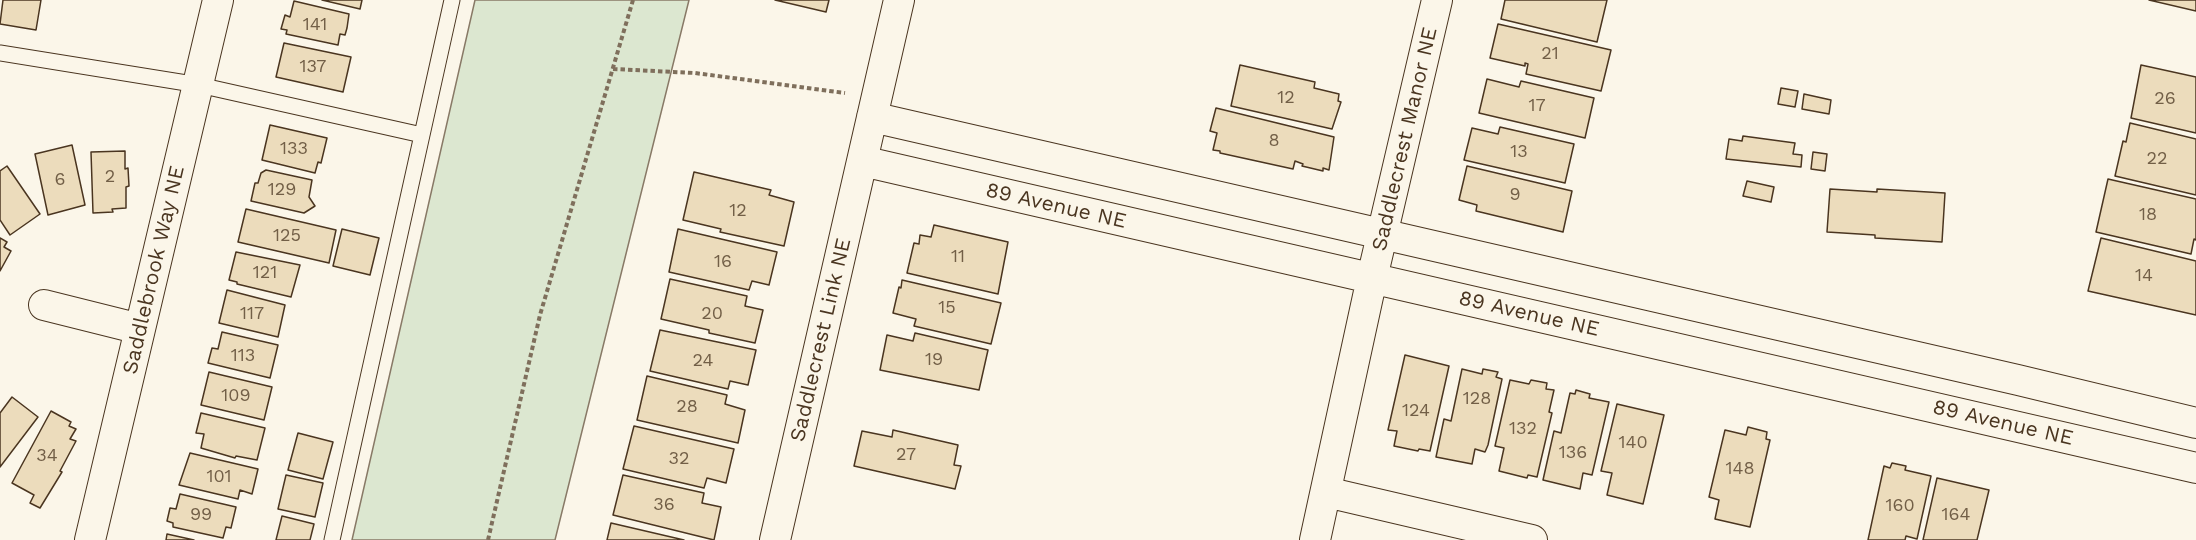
<!DOCTYPE html>
<html>
<head>
<meta charset="utf-8">
<style>
  body { margin:0 }
  canvas { display:block; background:#fbf6e9 }
</style>
</head>
<body>
<canvas width="2196" height="540"></canvas>
<script>
const ctx = document.querySelector('canvas').getContext('2d');
ctx.lineJoin = 'round';
function fill(path, color) {
  ctx.fillStyle = color;
  ctx.fill(path, 'evenodd');
}
function trace(path, color, width, dash) {
  ctx.strokeStyle = color;
  ctx.lineWidth = width;
  ctx.lineCap = dash ? 'butt' : 'round';
  ctx.setLineDash(dash || []);
  ctx.stroke(path);
}
function write(font, color, halo, rows, align = 'center') {
  ctx.font = font + ' "Work Sans",sans-serif';
  ctx.lineWidth = 4.5;
  ctx.setLineDash([]);
  ctx.textBaseline = 'middle';
  ctx.strokeStyle = halo;
  ctx.fillStyle = color;
  for (const [text, x, y, turn = 0] of rows) {
    ctx.save();
    ctx.translate(x, y);
    ctx.rotate((+turn || 0) * Math.PI / 180);
    ctx.textAlign = isNaN(turn) ? turn : align;
    if (halo) ctx.strokeText(text, 0, 0);
    ctx.fillText(text, 0, 0);
    ctx.restore();
  }
}
const green = new Path2D(`
  M475 0H689L555 540H352Z`);
const building = new Path2D(`
  M3 0H41L36 30 0 24Z
  M322 0H362L360 9Z
  M775 0H829L826 12Z
  M1505 0H1607L1597 42 1501 19Z
  M2149 0H2196V11Z
  M294 1 349 14 347 28 345 35 340 34 338 45 286 34 287 30 281 29 285 15 290 17Z
  M1498 24 1611 50 1601 91 1526 74 1528 64 1525 63V66L1490 58Z
  M284 43 351 57 343 92 276 77Z
  M1240 65 1315 82 1314 88 1339 94 1338 101 1341 102 1332 129 1231 106Z
  M2141 65 2196 77V133L2131 118Z
  M1487 79 1519 87 1521 81 1594 98 1585 138 1479 113Z
  M1781 88 1798 91 1795 107 1778 104Z
  M1804 94 1831 100 1829 114 1802 109Z
  M1216 108 1334 137 1329 170 1323 168V171L1302 166 1303 164 1295 161 1293 169 1220 153V151L1213 150 1217 133 1210 131Z
  M2130 123 2196 139V195L2115 176 2123 141 2126 142Z
  M270 125 327 138 321 163 318 162 315 173 262 160Z
  M1500 127 1574 144 1565 183 1464 160 1472 128 1498 134Z
  M1743 136 1795 143 1793 154 1802 155 1801 167 1726 159 1729 139 1742 141Z
  M72 145 85 205 48 215 35 154Z
  M125 151V169L128 168 129 186 126 187V208L112 209 113 212 93 213 91 152Z
  M1813 152 1827 154 1825 171 1811 169Z
  M7 166 40 214 10 235 0 220V171Z
  M1467 166 1572 191 1563 232 1476 211 1477 205 1459 200Z
  M266 170 312 180 309 197 315 206 304 213 251 201 255 183H258L261 173Z
  M694 172 771 190 769 195 794 202 784 246 720 232 721 229 683 220Z
  M2108 179 2196 199V240L2194 239 2191 254 2096 232Z
  M1747 181 1774 187 1771 202 1743 196Z
  M1830 189 1877 192V189L1945 193 1942 242 1875 238V235L1827 232Z
  M246 209 336 230 329 263 238 242Z
  M934 225 1008 242 998 294 907 273 914 243 919 244 920 235 931 237Z
  M342 229 379 238 370 275 333 266Z
  M678 229 777 252 769 285 752 281 749 290 669 272Z
  M0 238 7 242 4 247 11 251 0 271Z
  M2101 238 2196 261V315L2088 291Z
  M236 252 300 265 291 297 237 284V282L229 280Z
  M670 279 747 296 745 306 763 310 755 343 709 333V330L661 319Z
  M902 280 1001 303 991 344 914 326 916 319 893 313 899 287 901 288Z
  M227 290 285 305 278 337 219 323Z
  M660 330 756 350 748 385 730 381 728 389 650 371Z
  M222 332 278 345 270 378 208 363 212 348 218 349Z
  M915 333 988 350 979 390 880 370 887 335 913 341Z
  M1405 355 1449 366 1430 451 1419 449 1418 451 1394 446 1397 431 1388 430Z
  M1462 369 1482 374 1483 369 1498 372 1496 377 1502 379 1488 445 1485 452 1475 449 1472 464 1436 457 1444 419 1451 421Z
  M209 372 272 387 264 420 201 405Z
  M647 376 727 395 725 404 745 410 738 443 637 420Z
  M1510 380 1529 384 1531 380 1547 383 1546 389 1554 390 1549 412 1552 413 1537 477 1528 475 1527 478 1499 471 1504 448 1495 446Z
  M1576 390 1590 394 1589 398 1609 402 1592 475 1583 473 1580 489 1543 480 1554 431 1561 433 1570 393 1575 394Z
  M12 397 38 417 0 467V413Z
  M1617 404 1664 415 1643 504 1607 495 1612 473 1601 471Z
  M51 411 71 422 69 426 76 429 70 439 76 441 60 471 62 472 40 508 30 503 34 495 12 483Z
  M201 413 265 428 257 460 236 456 235 458 201 448 204 434 196 433Z
  M634 426 734 449 726 483 707 478 704 488 623 469Z
  M1748 427 1767 432 1766 439 1770 440 1750 527 1715 519 1719 500 1709 497 1725 430 1746 435Z
  M893 430 958 445 954 465 961 466 955 489 854 466 862 431 892 437Z
  M298 433 333 442 323 479 288 470Z
  M190 453 258 469 252 494 240 490 238 499 179 485Z
  M1892 463 1906 466 1905 470 1931 476 1917 539 1906 536 1905 540H1868L1884 466 1890 468Z
  M286 475 323 483 315 517 278 509Z
  M623 475 704 493 702 503 721 507 714 540 613 515Z
  M1937 478 1989 490 1977 540H1923Z
  M180 494 236 507 231 528 226 527 223 538 173 527V523L167 521 170 508 176 509Z
  M282 516 314 524 310 540H276Z
  M611 523 684 540H607Z
  M167 534 194 540H166Z`);
const path = new Path2D(`
  M613 69 695 73 845 93
  M488 540 540 315 633 0`);
const service = new Path2D(`
  M0 53 199 85 422 135
  M332 540 452 0`);
const minor = new Path2D(`
  M872 117 2018 380 2196 423
  M862 161 2196 468
  M44 305 140 329
  M1326 492 1532 540
  M90 540 218 0
  M775 540 899 0
  M1315 540 1372 278 1437 0`);
const numberNames = [
  ["141",315,25],
  ["21",1550,54],
  ["137",313,67],
  ["12",1286,98],
  ["26",2165,99],
  ["17",1537,106],
  ["8",1274,141],
  ["133",294,149],
  ["13",1519,152],
  ["22",2157,159],
  ["2",110,177],
  ["6",60,180],
  ["129",282,190],
  ["9",1515,195],
  ["12",738,211],
  ["18",2148,215],
  ["125",287,236],
  ["11",958,257],
  ["16",723,262],
  ["121",265,273],
  ["14",2144,276],
  ["15",947,308],
  ["117",252,314],
  ["20",712,314],
  ["113",243,356],
  ["19",934,360],
  ["24",703,361],
  ["109",236,396],
  ["128",1477,399],
  ["28",687,407],
  ["124",1416,411],
  ["132",1523,429],
  ["140",1633,443],
  ["136",1573,453],
  ["27",906,455],
  ["34",47,456],
  ["32",679,459],
  ["148",1740,469],
  ["101",219,477],
  ["36",664,505],
  ["160",1900,506],
  ["99",201,515],
  ["164",1956,515]
];
const streetNames = [
  ["Saddlecrest Manor NE",1405,139,-77],
  ["89 Avenue NE",1056,206,13],
  ["Saddlebrook Way NE",154,270,-77],
  ["89 Avenue NE",1529,314,13],
  ["Saddlecrest Link NE",821,340,-77],
  ["89 Avenue NE",2003,423,13]
];
fill(green, '#dce7d0');
trace(green, '#887966', 1.5);
fill(building, '#ecdcbc');
trace(building, '#4a3520', 1.5);
trace(service, '#4a3520', 17);
trace(minor, '#4a3520', 32);
trace(path, '#7f6f5c', 4, [4.5, 3]);
trace(service, '#fbf6e9', 15);
trace(minor, '#fbf6e9', 30);
write('18px', '#725f47', null, numberNames);
write('21px', '#4a3520', '#fbf6e9', streetNames);
</script>
</body>
</html>
